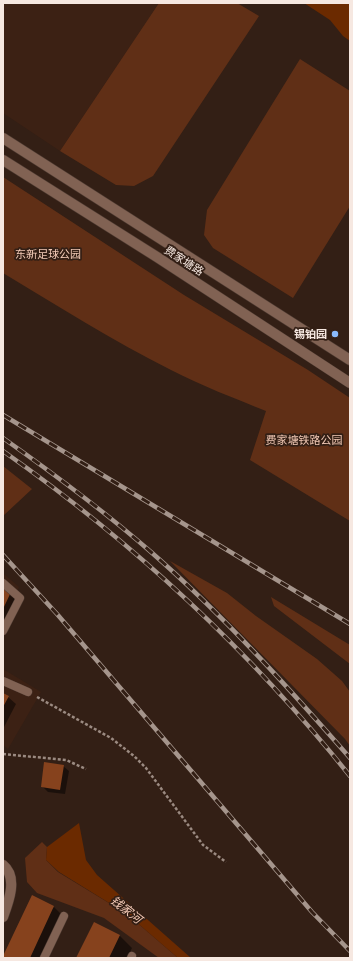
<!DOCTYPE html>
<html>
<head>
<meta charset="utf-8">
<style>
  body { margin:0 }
  #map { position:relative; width:353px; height:961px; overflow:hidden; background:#331f15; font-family:Lato,sans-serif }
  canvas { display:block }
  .frame { position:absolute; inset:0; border:4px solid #f6e8e1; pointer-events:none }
</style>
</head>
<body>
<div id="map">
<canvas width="353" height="961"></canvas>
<div class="frame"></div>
</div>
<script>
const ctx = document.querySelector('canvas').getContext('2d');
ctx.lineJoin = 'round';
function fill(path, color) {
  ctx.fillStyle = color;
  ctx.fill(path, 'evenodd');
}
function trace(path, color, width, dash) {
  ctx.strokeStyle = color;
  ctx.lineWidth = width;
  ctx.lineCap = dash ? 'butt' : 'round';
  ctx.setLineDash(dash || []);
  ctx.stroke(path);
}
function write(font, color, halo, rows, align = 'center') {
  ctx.font = font + ' Lato,"Noto Sans SC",sans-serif';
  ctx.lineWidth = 3.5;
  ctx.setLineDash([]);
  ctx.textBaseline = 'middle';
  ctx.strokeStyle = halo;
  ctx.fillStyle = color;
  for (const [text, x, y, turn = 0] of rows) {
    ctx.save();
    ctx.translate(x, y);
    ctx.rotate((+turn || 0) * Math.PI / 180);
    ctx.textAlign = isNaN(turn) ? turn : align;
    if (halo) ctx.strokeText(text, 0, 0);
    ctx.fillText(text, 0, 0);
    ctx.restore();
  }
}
const built = new Path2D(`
  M3 3H159L60 151 3 113Z
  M3 573 19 587 3 624Z
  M3 669 41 692 8 749 3 745Z`);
const green = new Path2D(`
  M159 3H237L259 16 153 176 134 186 116 185 60 151Z
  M300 59 350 91V206L293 298 213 248 204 235 207 210Z
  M3 177 184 295 308 370 350 398V521L250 460 266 411C234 398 202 386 171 370 113 341 58 306 3 273Z
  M3 466 32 489 3 516Z
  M170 561 227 593 256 616 317 659 342 681 350 692V746L345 739Z
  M271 597 350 645V664L274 606Z
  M42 842 47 847 46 860 58 872 127 914 178 958H159L104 918 37 893 27 882 25 858Z`);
const water = new Path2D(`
  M304 3 350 4V41L343 36 330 20Z
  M79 823 86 860 97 875 191 958H178L127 914 59 872 46 860 47 847Z`);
const shadow = new Path2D(`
  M3 589 10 593 18 601 3 632Z
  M3 694 8 697 16 704 3 729Z
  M63 766 69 771 65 794 48 792 42 786Z
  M54 907 66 919 48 958H3Z
  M94 923 120 936 132 948 127 958H77Z`);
const building = new Path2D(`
  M3 588 11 592 3 609Z
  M3 693 9 696 3 707Z
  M44 762 64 765 60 790 41 787Z
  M32 895 54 906 30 958H3V956Z
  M94 922 120 935 109 958H76Z`);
const path = new Path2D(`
  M37 697 111 738 134 756 146 768 203 845 226 862
  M3 754 66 760 86 769`);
const service = new Path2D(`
  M3 583 20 598 3 631
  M3 681 28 692
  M44 958 64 916
  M131 958 132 956`);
const minor = new Path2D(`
  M3 865C18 877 9 901 3 917`);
const tertiary = new Path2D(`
  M3 138 350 360
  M3 160 157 257 350 383`);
const rail = new Path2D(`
  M3 415 350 624
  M3 438C54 474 104 511 151 552 223 615 287 686 350 758
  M3 451C133 542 250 651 350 776
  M3 555 57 614 312 912 350 951`);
const markers = [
  [335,334,4,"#8abafc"]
];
const parkNames = [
  ["东新足球公园",48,254],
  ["费家塘铁路公园",304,440]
];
const streetNames = [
  ["费家塘路",184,261,33]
];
const poiNames = [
  ["锡铂园",327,334]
];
const waterNames = [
  ["钱家河",126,910,38]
];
fill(built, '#3c2114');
fill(green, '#602f16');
fill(water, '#6b2a00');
fill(shadow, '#0007');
fill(building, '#86421d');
trace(service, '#4e3b32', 9);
trace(minor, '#4e3b32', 11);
trace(tertiary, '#4e3b32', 11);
trace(path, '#9b8a81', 2.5, [3, 2]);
trace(service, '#816253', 8);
trace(minor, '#816253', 10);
trace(tertiary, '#816253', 10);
trace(rail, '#a5958c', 4.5);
trace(rail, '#331f15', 3, [9]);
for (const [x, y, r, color] of markers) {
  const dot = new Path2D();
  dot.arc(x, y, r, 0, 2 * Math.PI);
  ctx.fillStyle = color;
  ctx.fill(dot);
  trace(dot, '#331f15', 1.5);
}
write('11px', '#f3cab6', '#331f15', parkNames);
write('11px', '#f6e8e1', '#331f15', streetNames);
write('bold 11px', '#f6e8e1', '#331f15', poiNames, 'right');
write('italic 12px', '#f8cebb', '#331f15', waterNames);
</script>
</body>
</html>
